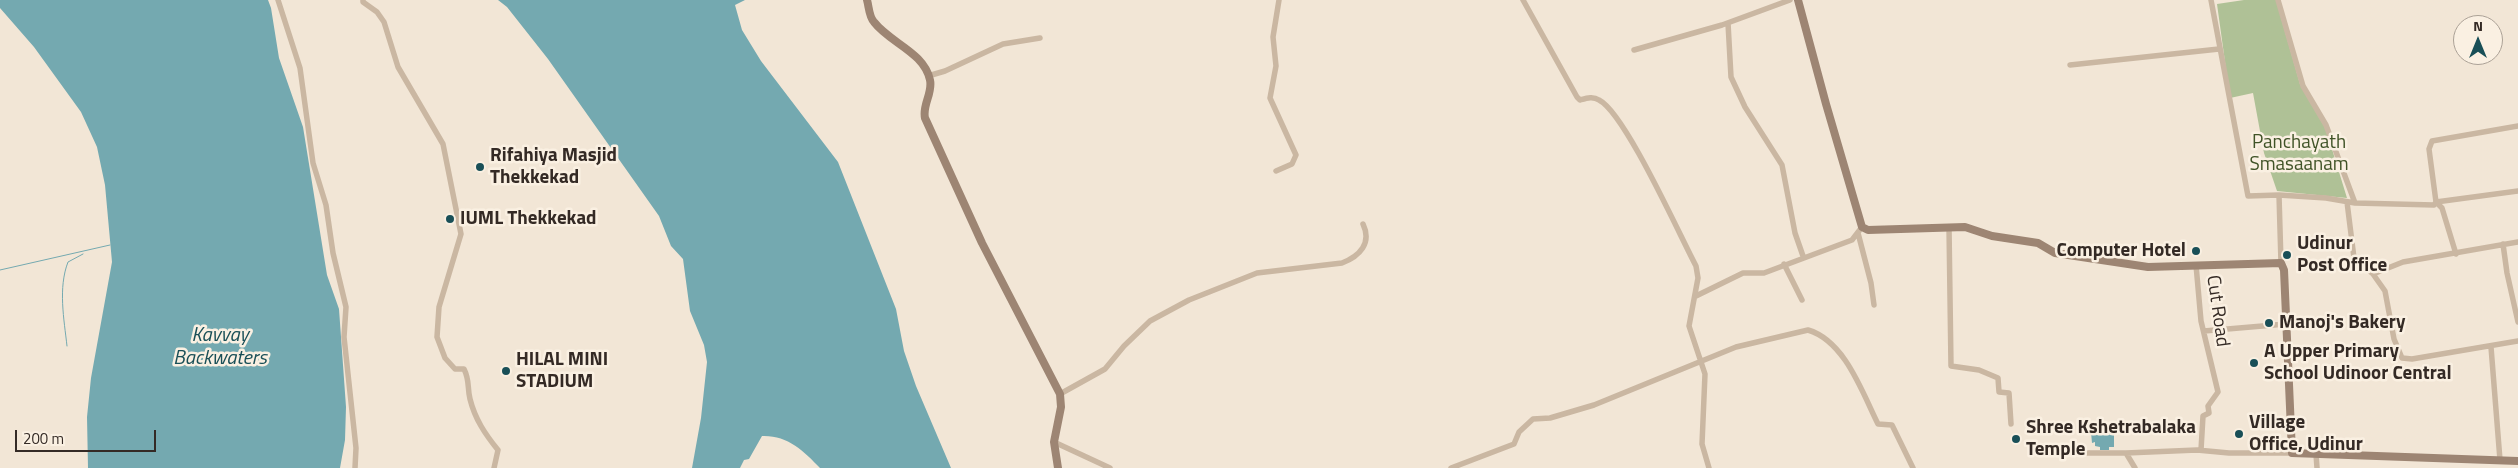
<!DOCTYPE html>
<html>
<head>
<meta charset="utf-8">
<style>
  body { margin:0 }
  #map { position:relative; width:2518px; height:468px; overflow:hidden; background:#f2e6d6; font-family:"Titillium Web",sans-serif }
  canvas { display:block }
  .north { position:absolute; left:2453px; top:15px; width:50px; height:50px; box-sizing:border-box; background:#faf0e2; border:1px solid #aba196; border-radius:50%; rotate:0deg; font-size:14px; font-weight:700; line-height:20px; text-align:center; color:#342a25 }
  .north::after { content:''; display:block; margin:auto; width:18px; height:22px; background:#194f57; clip-path:polygon(50% 0,100% 100%,50% 72%,0 100%) }
  .scale { position:absolute; left:15px; top:430px; width:141px; height:22px; box-sizing:border-box; border:2px solid #342a25; border-top:0; padding-left:6px; font-size:15px; line-height:18px; white-space:nowrap; color:#342a25; -webkit-text-stroke:4px #faf0e2; paint-order:stroke }
</style>
</head>
<body>
<div id="map">
<canvas width="2518" height="468"></canvas>
<div class="north">N</div>
<div class="scale">200 m</div>
</div>
<script>
const ctx = document.querySelector('canvas').getContext('2d');
ctx.lineJoin = 'round';
function fill(path, color) {
  ctx.fillStyle = color;
  ctx.fill(path, 'evenodd');
}
function trace(path, color, width, dash) {
  ctx.strokeStyle = color;
  ctx.lineWidth = width;
  ctx.lineCap = dash ? 'butt' : 'round';
  ctx.setLineDash(dash || []);
  ctx.stroke(path);
}
function write(font, color, halo, rows, align = 'center') {
  ctx.font = font + ' "Titillium Web",sans-serif';
  ctx.lineWidth = 5;
  ctx.setLineDash([]);
  ctx.textBaseline = 'middle';
  ctx.strokeStyle = halo;
  ctx.fillStyle = color;
  for (const [text, x, y, turn = 0] of rows) {
    ctx.save();
    ctx.translate(x, y);
    ctx.rotate((+turn || 0) * Math.PI / 180);
    ctx.textAlign = isNaN(turn) ? turn : align;
    if (halo) ctx.strokeText(text, 0, 0);
    ctx.fillText(text, 0, 0);
    ctx.restore();
  }
}
const green = new Path2D(`
  M2244 0H2276L2300 84 2324 123 2347 198 2277 191 2264 153 2253 93 2230 98 2217 4Z`);
const water = new Path2D(`
  M0 0H268L271 8 279 58 303 127 327 275 339 309 346 407 345 440 340 468H88L87 417 91 378 112 262 105 185 97 147 81 112 34 47 0 8Z
  M498 0H745L735 5 742 30 761 61 838 162 896 309 904 351 916 386 951 468H820C803 450 787 435 762 436L749 459 744 460 740 468H692L701 418 707 362 704 345 690 311 683 259 671 246 659 216 548 59 507 7Z
  M2095 428H2114V447H2109V450H2100V447L2095 446V442L2092 443 2091 432H2095Z`);
const stream = new Path2D(`
  M0 270 110 245
  M67 346C64 319 58 288 68 262L83 254`);
const street = new Path2D(`
  M278 0 300 68 313 163 326 205 333 253 346 307 344 337 356 448 355 468
  M363 0V2L377 12 384 22 398 67 443 144 461 234 439 307 437 337 445 358 455 369H464C470 381 467 387 470 399 475 419 485 434 498 450L494 468
  M1523 0 1577 97 1580 100C1587 98 1593 96 1599 100 1625 113 1679 234 1696 266L1698 278 1689 326 1705 374 1702 444 1709 468
  M2211 0 2248 196 2279 195
  M2278 0 2303 86 2326 125 2355 203
  M1728 23 1731 77 1745 107 1782 165 1795 233 1803 256
  M1634 50 1722 25 1790 0
  M2070 65 2219 49
  M928 76 945 71 1003 44 1040 38
  M1276 171 1292 164 1296 155 1270 98 1276 66 1273 37 1279 0
  M2347 202 2354 258 2373 274 2385 291 2394 339 2402 358 2412 359 2518 341
  M2436 202 2518 191
  M2436 202 2442 208 2456 254
  M1949 227 1951 366 1979 370 1998 378 1999 392 2009 393 2011 424
  M1858 233 1871 283 1874 305
  M2503 244 2507 273 2518 322
  M2281 263 2279 195 2326 198 2355 203 2434 205 2436 202 2429 149 2432 141 2518 126
  M1784 264 1802 300
  M2196 265 2201 321 2218 392 2208 406 2209 413 2203 416 2201 450
  M2373 274 2403 262 2518 242
  M1696 296 1743 273H1764L1852 240 1862 227
  M2204 331 2286 324
  M2491 347 2500 460
  M1060 394 1105 369 1124 346 1150 321 1189 300 1257 273 1342 263C1360 256 1372 243 1363 224
  M1054 442 1110 468
  M2037 453H2126
  M2316 454 2317 468
  M1451 468 1514 444 1519 432 1533 419 1550 418 1594 405 1736 347 1808 330C1845 341 1862 392 1878 424L1892 425 1913 468
  M2135 468 2126 453 2197 450 2229 453H2292`);
const secondary = new Path2D(`
  M867 0C869 7 869 17 874 22 890 43 924 52 930 80 933 93 922 105 925 118L982 243 1060 394 1061 407 1054 442 1058 468
  M1798 0 1826 104 1862 227 1868 230 1965 227 1992 236 2038 243 2055 253 2148 267 2281 263 2284 270 2292 453 2518 461`);
const markers = [
  [480,167,5,"#194f57"],
  [450,219,5,"#194f57"],
  [2196,251,5,"#194f57"],
  [2287,255,5,"#194f57"],
  [2269,323,5,"#194f57"],
  [2254,363,5,"#194f57"],
  [506,371,5,"#194f57"],
  [2239,434,5,"#194f57"],
  [2016,439,5,"#194f57"]
];
const parkNames = [
  ["Panchayath",2299,143],
  ["Smasaanam",2299,165]
];
const poiNames = [
  ["Rifahiya Masjid",490,156],
  ["Thekkekad",490,178],
  ["IUML Thekkekad",460,219],
  ["Udinur",2297,244],
  ["Post Office",2297,266],
  ["Computer Hotel",2186,251,"right"],
  ["Manoj's Bakery",2279,323],
  ["A Upper Primary",2264,352],
  ["School Udinoor Central",2264,374],
  ["HILAL MINI",516,360],
  ["STADIUM",516,382],
  ["Village",2249,423],
  ["Office, Udinur",2249,445],
  ["Shree Kshetrabalaka",2026,428],
  ["Temple",2026,450]
];
const streetNames = [
  ["Cut Road",2217,311,82]
];
const waterNames = [
  ["Kavvay",220,336],
  ["Backwaters",220,359]
];
fill(green, '#afc196');
fill(water, '#74a9b0');
trace(stream, '#74a9b0', 1);
trace(street, '#cab7a2', 5.5);
trace(secondary, '#9d8573', 8);
for (const [x, y, r, color] of markers) {
  const dot = new Path2D();
  dot.arc(x, y, r, 0, 2 * Math.PI);
  ctx.fillStyle = color;
  ctx.fill(dot);
  trace(dot, '#faf0e2', 2);
}
write('19px', '#405327', '#faf0e2', parkNames);
write('bold 19px', '#342a25', '#faf0e2', poiNames, 'left');
write('19px', '#342a25', '#faf0e2', streetNames);
write('italic 20px', '#194f57', '#faf0e2', waterNames);
</script>
</body>
</html>
